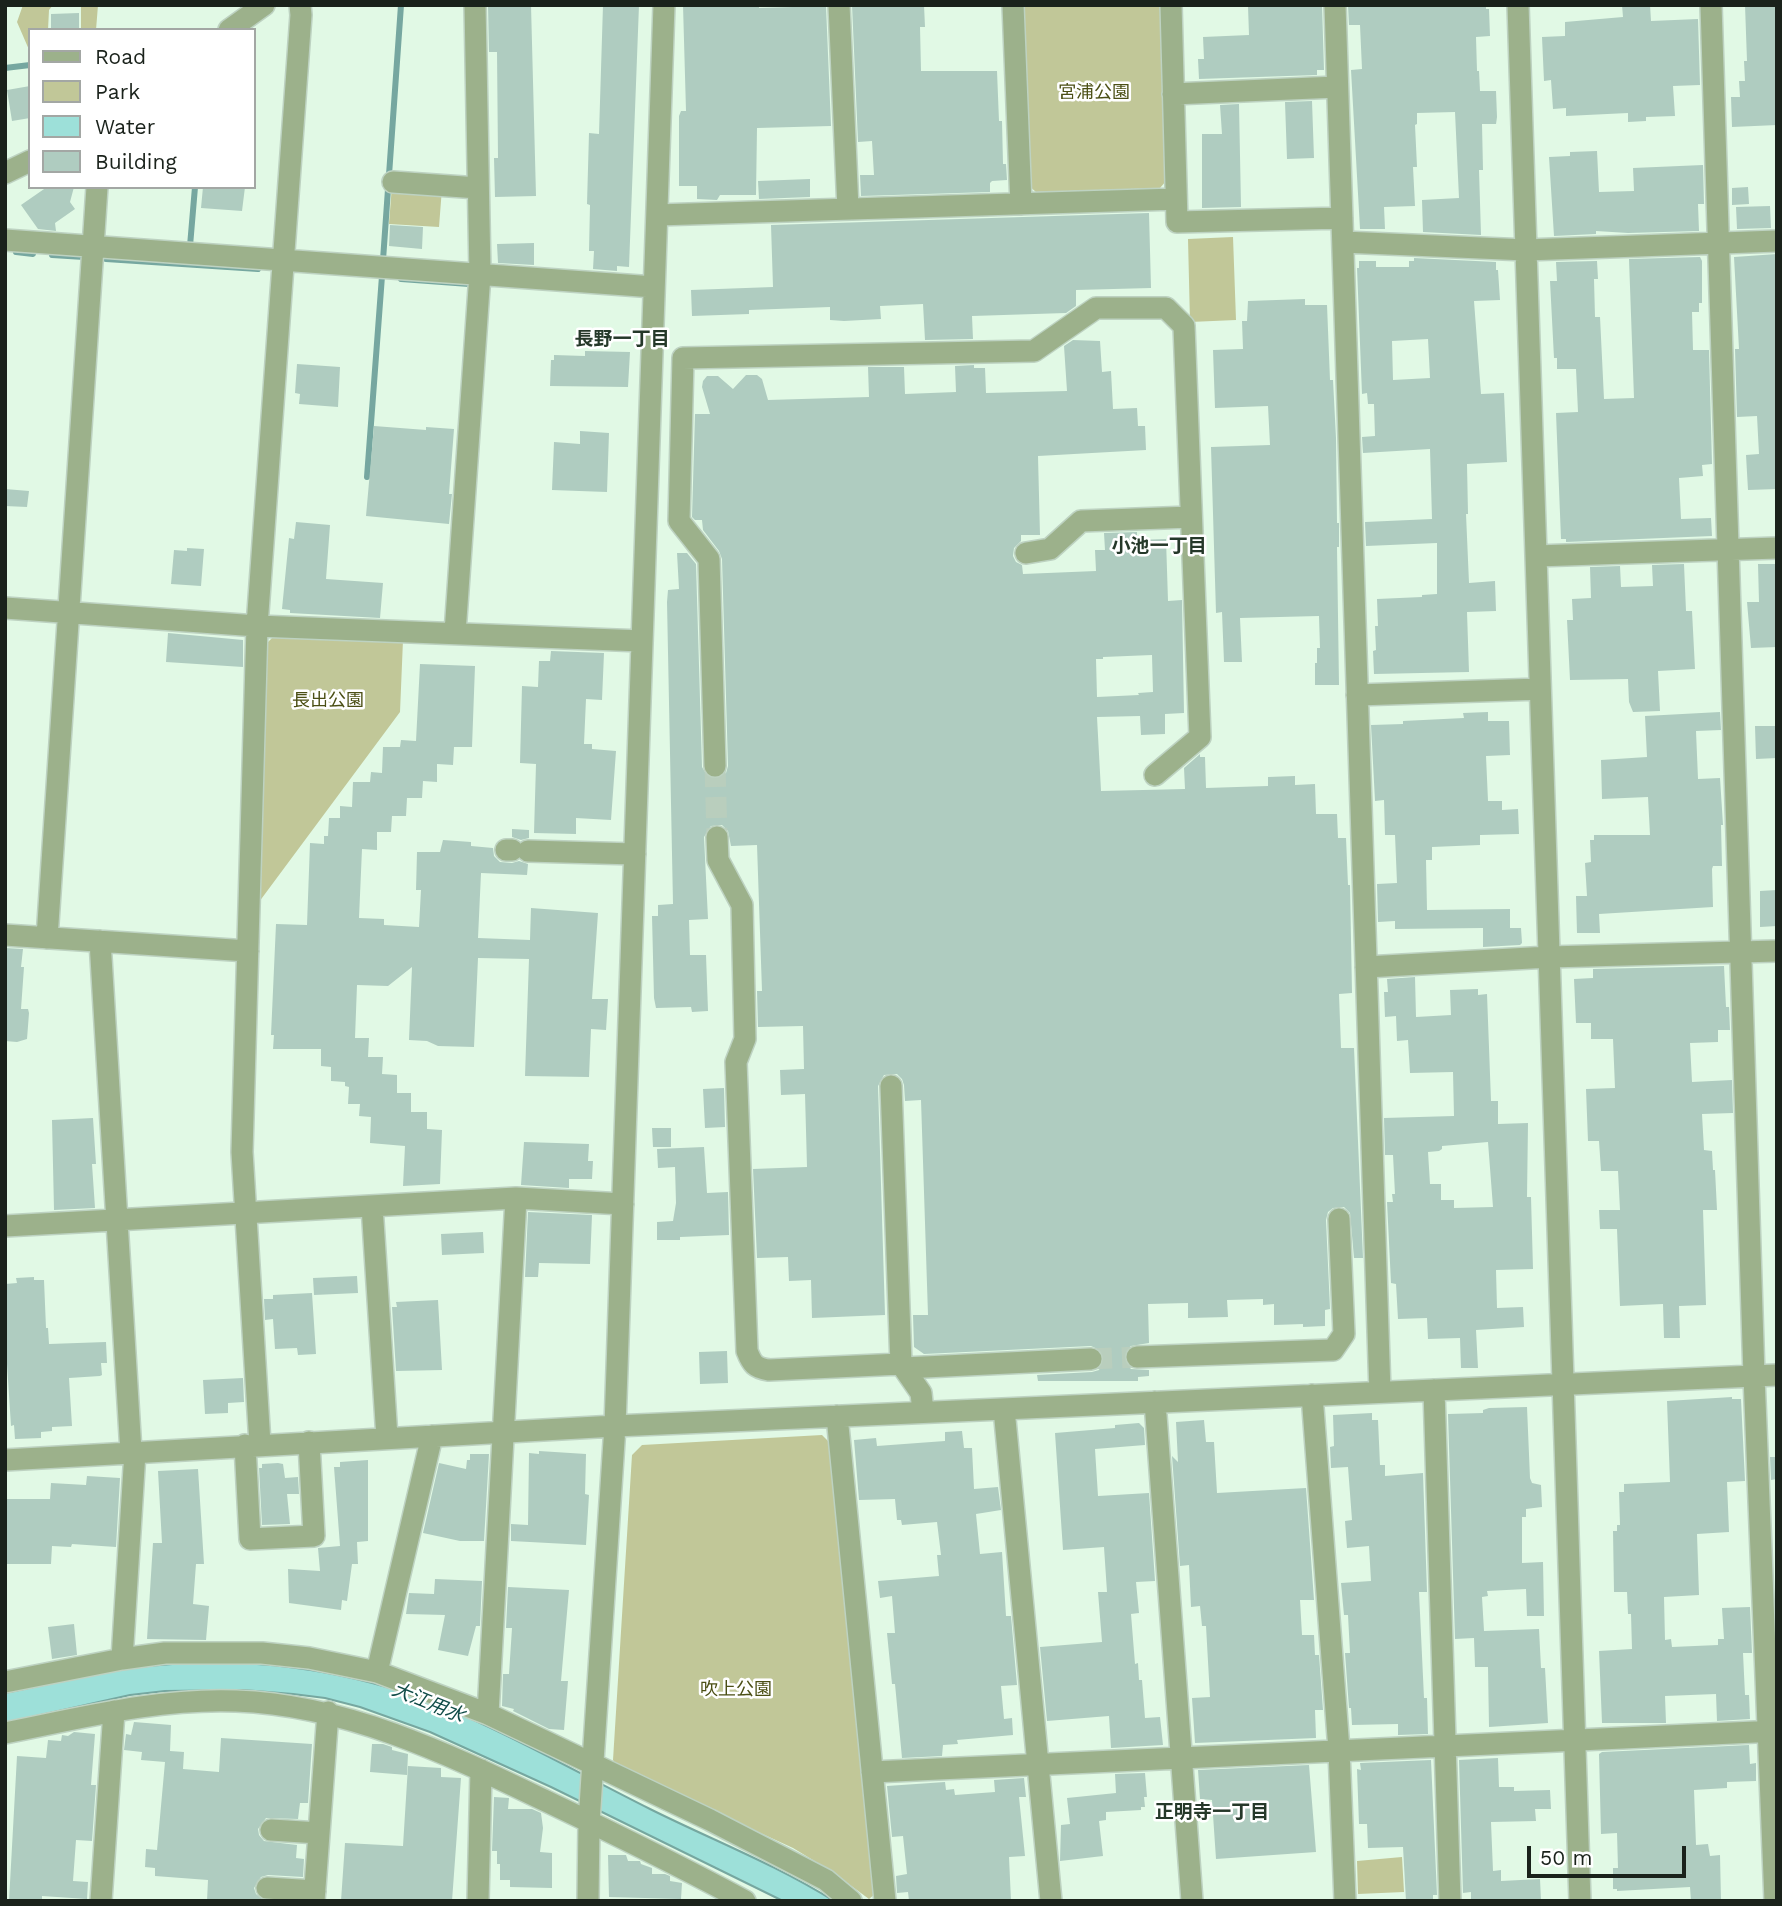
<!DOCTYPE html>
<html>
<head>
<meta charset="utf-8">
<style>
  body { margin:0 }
  #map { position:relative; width:1782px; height:1906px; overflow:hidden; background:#e1f9e5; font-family:"Work Sans",sans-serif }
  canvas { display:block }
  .frame { position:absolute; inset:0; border:7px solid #1a221b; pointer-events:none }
  .legend { position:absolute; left:28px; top:28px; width:228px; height:161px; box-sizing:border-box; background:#fff; border:2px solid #a3a7a4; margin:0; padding:9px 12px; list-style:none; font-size:21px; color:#1a221b }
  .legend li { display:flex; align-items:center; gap:14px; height:35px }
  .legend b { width:35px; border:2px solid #a3a7a4 }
  .scale { position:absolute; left:1527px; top:1846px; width:159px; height:32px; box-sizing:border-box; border:4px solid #1a221b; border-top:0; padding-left:9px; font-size:21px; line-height:24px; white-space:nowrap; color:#1a221b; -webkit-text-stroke:5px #fff; paint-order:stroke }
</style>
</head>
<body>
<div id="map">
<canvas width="1782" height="1906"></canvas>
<div class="frame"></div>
<ul class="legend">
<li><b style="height:9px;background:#9cb18b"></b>Road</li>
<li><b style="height:19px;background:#c1c798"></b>Park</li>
<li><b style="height:19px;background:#9de0d9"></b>Water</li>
<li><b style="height:19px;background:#afccc0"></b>Building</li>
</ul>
<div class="scale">50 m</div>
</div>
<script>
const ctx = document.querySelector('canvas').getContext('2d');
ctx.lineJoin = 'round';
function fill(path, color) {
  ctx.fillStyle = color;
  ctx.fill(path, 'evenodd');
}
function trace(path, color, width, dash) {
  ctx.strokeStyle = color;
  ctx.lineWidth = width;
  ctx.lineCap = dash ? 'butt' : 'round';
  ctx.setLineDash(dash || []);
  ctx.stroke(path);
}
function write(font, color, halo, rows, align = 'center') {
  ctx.font = font + ' "Work Sans","Noto Sans JP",sans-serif';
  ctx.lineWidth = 5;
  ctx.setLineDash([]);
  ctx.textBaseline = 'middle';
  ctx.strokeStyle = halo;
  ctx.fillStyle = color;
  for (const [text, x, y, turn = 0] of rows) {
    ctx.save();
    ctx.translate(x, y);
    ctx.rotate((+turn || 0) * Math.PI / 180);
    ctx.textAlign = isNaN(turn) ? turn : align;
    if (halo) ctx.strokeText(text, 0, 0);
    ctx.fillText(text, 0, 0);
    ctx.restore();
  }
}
const green = new Path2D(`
  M23 5H53L49 10 48 30H30V52L17 22Z
  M81 5H98L96 30H81Z
  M1023 5H1160L1166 181 1160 188 1036 192 1028 185Z
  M392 185 442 188 439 227 389 224Z
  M1233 237 1236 320 1190 322 1188 239Z
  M275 635 403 640 400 712 259 902 265 645Z
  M822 1435 830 1443 876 1893 869 1899 831 1871 793 1848 617 1767 613 1760 632 1455 642 1445Z
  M1402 1857 1404 1892 1358 1894 1357 1861Z`);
const water = new Path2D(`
  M197 1662C289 1661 381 1678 465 1716 528 1744 588 1778 650 1809 712 1840 775 1864 834 1901H783L551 1787 430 1732 360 1707 325 1698 293 1694 243 1690 165 1691 130 1695 5 1723V1693L123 1668Z`);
const stream = new Path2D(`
  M5 68 30 65
  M190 246 195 187
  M16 252 33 254
  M52 255 84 257
  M106 259 258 269
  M383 260 401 5
  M401 279 469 284
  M367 477 382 276`);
const building = new Path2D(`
  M488 5H531L536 196 495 197 494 158H498L497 52H489Z
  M603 5H639L629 267 617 266V271L593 269 594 251H589L590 205 587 204 589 133 599 134Z
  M683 5H759V8L826 6 831 126 757 128 756 195H720L717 200 697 199V186H679V116L681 111H686Z
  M852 5H924L925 27H920L921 71H997L999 121H1002L1003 164H1006L1007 180 992 181 990 183V192L861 196 860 175H874L872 141 858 142Z
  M1322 5 1324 70H1317V75L1199 79 1198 59H1204L1203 37 1249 35 1248 6Z
  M1348 5H1486V9H1489L1490 36 1476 37 1477 71H1479L1480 91H1496L1497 117 1496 124H1482L1483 170H1479L1481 235 1423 232 1422 200 1459 198 1455 112 1417 113V124L1415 125 1417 167H1413L1415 206 1384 207 1385 229H1360L1351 70 1362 69 1360 25H1349Z
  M1622 5H1650L1651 21 1698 19 1700 85 1673 86 1675 116 1646 117V121L1628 122V113L1566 116V108L1553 109 1551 80 1544 81 1542 37 1565 36V22L1623 17Z
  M1745 5H1777V125L1732 127 1731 97H1740L1739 81H1745L1744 61H1747Z
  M79 13V30H51V14Z
  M30 86V118L12 121 7 90Z
  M1312 101 1314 158 1287 159 1285 102Z
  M1239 104 1241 207 1202 208V134H1222L1220 105Z
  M1597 151 1599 192 1634 191 1633 168 1703 165 1704 204H1698L1699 231 1628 233 1596 231V234L1554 236 1549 157 1570 156V152Z
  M810 179V197L759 199 758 181Z
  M47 187H74L70 202 75 209 55 223 56 231 38 229 21 205Z
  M203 187H245L242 211 201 208Z
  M1748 187 1749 204 1732 205V188Z
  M1770 206 1771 228 1737 229 1736 207Z
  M1149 213 1151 288 1076 290V306L1066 313 972 316 973 339 925 340 923 304 880 306 881 319 844 321 830 320V307L749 310V314L692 316 691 290 773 287 771 225Z
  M390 225 423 227 422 249 389 246Z
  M534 243V265L498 263 497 244Z
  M1777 254V489L1748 490 1746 455 1759 454 1757 416 1737 417 1735 349H1739L1734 257Z
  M1700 257 1702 261V303H1699V312H1692L1693 350H1709L1712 464 1702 465 1703 476 1679 478 1681 519 1711 518 1712 536 1566 542V539H1561L1556 413 1578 412 1576 369H1557V358H1554L1550 281H1557L1556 262 1597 261 1598 279H1594L1595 317H1600L1604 399 1634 398 1629 259Z
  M1414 258 1496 262V270H1498L1500 300 1474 301 1481 394 1504 393 1507 462 1467 464 1468 514H1466L1469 583 1495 581 1496 611 1467 612 1469 672 1374 674 1373 651 1376 650 1375 626H1378L1377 599 1422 597V595L1437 594V543L1366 546 1365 522 1432 519 1430 449 1363 453 1362 437 1375 436 1374 404H1368L1367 393 1362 394 1357 268H1359V261H1376V267H1409V261H1414ZM1428 339 1430 378 1393 380 1392 341Z
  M1305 299V305H1327L1330 380H1333L1336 438 1337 523H1339V547H1337L1339 685H1315V663H1317V648H1320L1319 616 1240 618 1242 662H1224L1222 612 1216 613 1211 447 1270 445 1268 406 1215 408 1213 350 1243 349 1242 321H1247L1248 301Z
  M1073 340 1100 341 1102 372 1111 371 1113 409 1137 408 1138 426H1145L1146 450 1038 456 1040 535H1021V541L1014 548 1013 556 1016 562 1022 565 1023 574 1096 571 1095 550H1105L1104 533 1137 532V540L1166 539 1168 601 1182 600 1184 713 1165 714V734L1141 735 1140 716 1097 717 1101 791 1185 789 1184 768 1200 754V757H1205L1206 788 1268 786V777L1295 776V785L1315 784 1316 814H1337L1338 838H1346L1348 885H1350L1352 993 1339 994 1341 1048H1354L1363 1258H1354L1350 1213 1344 1207 1333 1208 1328 1212 1326 1220 1330 1309 1325 1310V1326L1303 1327V1324L1274 1325V1304L1263 1305V1299L1227 1300 1228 1317 1188 1318V1303L1148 1304 1149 1343 1131 1346 1126 1350 1124 1357 1126 1363 1131 1369 1149 1370V1376L1138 1377V1381H1038L1037 1375 1092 1372 1099 1370 1104 1358 1102 1351 1091 1346 924 1354 914 1347 913 1315H928L921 1100 905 1101 904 1085 902 1079 897 1074 884 1075 878 1086 885 1315 812 1318 811 1280 789 1281 788 1257 757 1258 753 1169 807 1167 805 1094 781 1095 780 1070 804 1069 803 1026 758 1027 757 991H762L757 845 731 846 728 831 722 825 711 826 704 837 708 919 689 920 690 955H706L708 1011 692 1012 691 1007 656 1008 654 998 652 916H658V905L673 904 667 602 668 590 679 589 677 553H687L696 564 702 767 708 777 716 779 726 773 728 766 722 559 719 551 703 530 702 520H695L692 517 695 414H710L702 387 703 381 707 376H718L733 389 746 375H757L762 379 768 400 869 397 868 367H904L905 394 956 392 955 366 974 365V368H985L986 393 1067 391 1064 346ZM1152 655 1153 692 1138 693 1139 695 1097 697 1096 659H1103V657Z
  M585 351 630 352 628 387 550 386 551 360H554V355L585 356Z
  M297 364 340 367 338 407 299 404 300 394 295 393Z
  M374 426 426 430V427L454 429 449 494H452L449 524 366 516Z
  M580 431 609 433 607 492 552 490 554 442 580 444Z
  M5 489 29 491 27 507 5 506Z
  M296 522 330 525 326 579 383 583 380 618 290 613V610L282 609 289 538 294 539Z
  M187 548 204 549 201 586 171 584 174 550 187 551Z
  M1684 564 1686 611H1692L1695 669 1658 671 1660 711 1633 712 1629 702 1628 679 1570 680 1567 620H1573L1572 599 1591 598 1590 567 1620 566 1621 587 1653 586 1652 565Z
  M1758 564H1777V647L1751 648 1747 602H1759Z
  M168 633 243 640V667L166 662Z
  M551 651 604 653 602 700 586 699 584 744H592V749L616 751 611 820 576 818V834L534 833 536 764 520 763 522 686 538 687 539 661H550Z
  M420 664 475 666 472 747H454L453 765 437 764V782L423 781 422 798H407L406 816H392L391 832H377V850L362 849 359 918 384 919V925L419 927 421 890H416L417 852H440L443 840 471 842V846L493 848 494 856 500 862 512 863 519 861 528 864 527 875 481 873 478 938 530 940 531 908 598 913 592 999H608L606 1030 591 1029 589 1077 525 1076 529 959 478 958 474 1047 438 1046 427 1041 409 1040 412 967 388 986 357 985 355 1038H369L368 1057H383L382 1074 397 1075V1093H411V1112H427V1129L442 1130 440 1184 403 1186 405 1146 370 1143 371 1117 359 1116 360 1104H348L349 1087 345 1086V1082L331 1081V1067L321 1066V1049H273L274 1035H271L276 924 307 925 310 843 324 844V836H328L329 818H340V806L352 807 353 782H370L371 772 382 773 383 747H400L401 740 416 741Z
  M1488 712V721H1509L1510 755 1486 756 1488 801H1502V810L1518 809 1519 834 1480 835V845L1432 847V860H1426L1427 910 1510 909V928H1521L1522 943 1520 945 1483 947V928L1395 929V921L1378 922 1377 884 1397 883 1395 835H1385L1384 800 1375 801 1371 725 1403 724V721L1464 718 1463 713Z
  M1720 712 1721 730 1696 731 1698 779 1720 778 1723 825H1721L1722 866H1713L1712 869 1713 907 1599 914 1600 933H1577L1576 896H1587L1585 863 1591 862 1590 840H1594V835H1650L1648 797 1602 799 1601 760 1647 757 1645 716Z
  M1755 726H1777V758L1756 759Z
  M512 829 529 830V838L521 840 512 837Z
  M1777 890V926L1760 927V891Z
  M5 948 23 949 21 967H24L21 1009H28L29 1013 27 1039 17 1042 5 1041Z
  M1724 966 1726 1007H1729L1730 1030H1718V1042L1690 1043 1692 1082 1732 1080 1733 1113 1702 1114 1704 1150 1712 1151 1713 1170H1715L1717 1210H1703L1706 1305 1679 1306 1680 1338H1664L1663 1304 1620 1306 1617 1229H1600L1599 1210H1620L1618 1171H1601L1599 1141H1588L1586 1089 1615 1088 1613 1039H1591V1023H1576L1574 979 1593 978V969Z
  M1415 977 1416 1017 1451 1015 1450 990 1478 989V995L1487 994 1491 1101H1498V1124L1528 1123 1527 1197H1531L1533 1269 1496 1270 1497 1308 1523 1307 1524 1327 1476 1330 1478 1368H1461L1460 1338 1428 1339 1427 1318 1398 1319 1396 1284 1391 1283 1387 1202H1393L1392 1194H1395L1393 1155H1385L1384 1118 1454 1116 1453 1072 1410 1073 1408 1040 1397 1041 1396 1016 1385 1017 1384 992H1388L1387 979ZM1488 1142 1493 1207 1454 1208V1200H1441V1184H1430L1428 1152 1439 1151 1442 1149V1146Z
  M724 1088 725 1127 705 1128 703 1089Z
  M93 1118 96 1164H92L95 1208 54 1210 52 1120Z
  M652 1128H671V1147H653Z
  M524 1142 589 1144 588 1161H593L592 1179H569V1188L521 1185Z
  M704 1147 707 1193 728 1192 729 1235 680 1237V1240H657V1222L673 1221 676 1203 675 1167 658 1168 657 1149Z
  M528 1212 592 1215 590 1264 539 1263 538 1277H525Z
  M483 1232 484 1253 442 1255 441 1234Z
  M357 1276 358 1293 314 1295 313 1278Z
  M34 1277V1280H44L46 1328H48L49 1344 106 1342 107 1363H101L102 1375 100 1376 69 1378 72 1426 52 1427V1431L41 1432V1438L15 1439 14 1425 11 1426 7 1364H5V1284L17 1283 16 1278Z
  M312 1293 316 1354 298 1355 297 1348 275 1349 273 1319 265 1320 264 1299H273V1295Z
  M438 1300 442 1370 396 1371 392 1307H397L396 1302Z
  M727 1351 728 1383 700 1384 699 1352Z
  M243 1378 244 1402 228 1403V1413L205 1414 203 1380Z
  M1732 1397V1399H1741L1745 1481 1727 1482 1729 1532 1697 1534 1699 1595 1664 1597 1665 1640 1671 1639 1672 1647 1718 1645V1639H1724L1722 1608 1750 1607 1752 1653H1743L1745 1695H1749L1750 1719 1717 1721 1716 1694 1665 1696 1666 1723H1602L1599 1651 1632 1649 1631 1614H1628L1627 1592H1614L1613 1531H1617V1525H1620L1619 1492H1624V1484L1670 1482 1667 1401Z
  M1527 1407 1530 1478 1532 1483 1541 1485 1542 1507 1526 1509V1517H1522V1563L1543 1562 1544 1616H1527L1526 1589 1487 1591 1488 1596 1482 1597 1484 1631 1539 1629 1541 1668H1545L1548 1723 1489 1727 1488 1667H1475L1474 1638 1455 1639 1448 1414 1483 1413V1410L1489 1408Z
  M1372 1413V1420H1378L1380 1465H1385V1476L1423 1473 1427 1592H1419L1424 1698H1427L1428 1734 1398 1735V1724L1352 1725 1351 1708H1349L1345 1653H1350L1348 1615H1344L1341 1583 1371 1581 1369 1546 1347 1548 1345 1521 1352 1520 1348 1467 1331 1468 1330 1447 1334 1446 1333 1415Z
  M1204 1420 1206 1442H1214L1217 1493 1306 1488 1314 1600H1300L1302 1635H1314L1315 1655H1319L1323 1710H1315L1316 1738 1195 1743 1192 1698 1210 1697 1206 1626H1202L1200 1606 1191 1607 1189 1565 1180 1566 1172 1456 1178 1462 1176 1422Z
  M1139 1423 1144 1428 1145 1445 1095 1449 1098 1496 1149 1493 1155 1581 1136 1582 1139 1613 1131 1614 1135 1664 1138 1663 1139 1680H1142L1145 1718 1160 1717 1163 1745 1111 1748 1109 1716 1047 1721 1040 1647 1102 1642 1098 1592H1107L1104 1547 1063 1550 1055 1433 1115 1428V1425Z
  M962 1431 964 1448H972L974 1489 998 1487 1001 1510 976 1514 980 1554 1002 1552 1006 1616H1011L1017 1685 1001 1686 1004 1719 1012 1718 1013 1735 957 1740 958 1744 943 1745 942 1756 902 1758 895 1684H892L887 1633H895L892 1596 880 1598 878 1581 939 1576 937 1555H941L937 1522 902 1525 901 1520H897L895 1499 859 1500 854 1440 876 1438 877 1446 945 1441V1432Z
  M539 1451 586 1454 585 1494 589 1495 586 1545 511 1541V1524L528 1525 529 1453 539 1454Z
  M470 1454H489L484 1541H460L423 1533 439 1463 466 1469 467 1460H470Z
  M1770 1457H1777V1479L1771 1480Z
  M368 1460V1541L357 1542 358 1564H352L347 1601 342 1600 341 1610 289 1603 288 1569 320 1571 318 1548 340 1546 334 1467H340V1462Z
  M278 1463 283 1464 285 1478 298 1477 299 1494H287L290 1524 262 1525 259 1468H262V1464Z
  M198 1469 204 1564H196L193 1604 209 1606 206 1640 147 1639 153 1543H162L158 1471Z
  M87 1476 120 1478 116 1547 72 1544 71 1547 52 1546 51 1564H5L6 1499H50L51 1483 86 1485Z
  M435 1579 482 1581 480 1626H476L468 1656 438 1650 445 1615 406 1614 409 1593 434 1594Z
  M508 1587 569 1590 561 1681H568L564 1730 549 1729 513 1711 514 1709 502 1706 503 1674H509L512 1628H506Z
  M74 1624 77 1655 52 1659 48 1627Z
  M134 1722 171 1725 170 1751 184 1752 183 1769 219 1772 221 1738 312 1744 308 1803H300L298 1819 266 1818 258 1829 259 1835 264 1841 297 1845 296 1858 304 1859 303 1877 268 1875 261 1877 254 1888 256 1894 265 1901H207L208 1880 155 1876V1868L145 1867 146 1849 157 1850 165 1762 141 1760 142 1752 124 1750 126 1734 131 1735Z
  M74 1732 95 1734 91 1785H96L92 1841 76 1840 73 1881 88 1882 87 1899 42 1896V1901H9L17 1756 46 1758 48 1740 61 1741 62 1735 68 1736Z
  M372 1744H383L392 1747V1750L408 1754 407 1775 370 1772Z
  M1749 1745 1750 1764 1756 1763V1781L1727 1782V1788L1694 1790 1696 1845 1708 1844 1710 1856 1720 1855 1721 1901H1691L1690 1887 1617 1891V1889H1613V1868H1618L1617 1833 1601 1834 1599 1754 1602 1752Z
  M1498 1758 1499 1787H1514V1791L1550 1790 1551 1809H1535L1536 1821 1491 1822 1493 1871 1501 1870V1881L1540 1879 1541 1901H1471V1892L1463 1893 1459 1760Z
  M1431 1760 1437 1895H1433V1901H1406L1403 1847 1368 1848 1367 1824H1359L1357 1769 1361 1770 1360 1763Z
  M1309 1765 1316 1852 1216 1859 1212 1800 1200 1799 1198 1770Z
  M408 1766 441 1768V1777L461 1778 452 1901H341L345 1843 403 1846Z
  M1145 1773 1147 1797H1144L1145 1807H1141V1810L1106 1812V1820L1099 1821 1103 1856 1060 1861 1061 1825 1070 1824 1067 1798 1116 1793 1115 1774Z
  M1024 1778 1026 1797H1019L1025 1856 1009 1857 1011 1901H909L908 1892 897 1893 896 1876 907 1874 903 1836 892 1837 887 1786 945 1782 946 1790 954 1789 955 1795 995 1792 994 1780Z
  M494 1797 509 1798 508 1809H532L541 1813 543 1828 540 1852 552 1853V1888L510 1887V1880H500V1864H497V1851H492Z
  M608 1855H626L628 1861H640L641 1864 652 1868V1874H665L670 1876V1881L682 1883 681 1899 609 1897Z`);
const minorTunnel = new Path2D(`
  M715 766 717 837
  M1091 1359 1137 1357`);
const minor = new Path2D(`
  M839 5 848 209
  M1013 5 1021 204
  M1171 5 1177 222 1342 218
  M1335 5 1380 1392
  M1518 5 1580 1901
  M1711 5 1754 1376 1775 1901
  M229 30 264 5
  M1173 94 1337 87
  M5 173 30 161
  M393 182 478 188
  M657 215 1176 199
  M5 240 654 287
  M1343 242 1526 250 1777 241
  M1026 553 1050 549 1081 521 1191 517
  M1536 556 1777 548
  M5 608 257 626 642 641
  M455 633 480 274 475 5
  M1357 695 1540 689
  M715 766 709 559 679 521 683 358 1034 351 1096 308H1166L1184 326 1200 737 1155 775
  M717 837 718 860 742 905 745 1039 736 1062 747 1351C752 1364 755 1368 769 1370L901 1364 921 1393 923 1412
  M506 850H512
  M528 851 635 854
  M5 935 248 951
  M47 938 97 187
  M100 941 131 1452
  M1366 967 1549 957 1777 951
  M891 1086 901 1364
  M372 1206 387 1438
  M5 1226 516 1198 623 1204
  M1137 1357 1333 1350 1344 1334 1339 1219
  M904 1368 1091 1359
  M1434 1390 1450 1901
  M1312 1395 1339 1750 1345 1901
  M1155 1402 1192 1901
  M1004 1409 1051 1901
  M837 1416 885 1901
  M260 1444 242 1152 257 626 301 15 300 5
  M245 1445 250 1539 314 1536 309 1442
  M5 1460 615 1426 1777 1375
  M122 1659 135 1452
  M377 1672 432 1436
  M5 1682 122 1659 165 1653H262L309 1658 377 1672 488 1714 710 1820 826 1880 851 1901
  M488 1714 516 1198
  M5 1733C81 1718 158 1698 236 1701 348 1705 448 1754 546 1801 613 1833 680 1866 745 1901
  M872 1772 1777 1731
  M271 1830 319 1833
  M267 1888 315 1891
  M101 1901 114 1711
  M314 1901 328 1712
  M478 1901 481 1770
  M588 1901 589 1822 615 1426 664 5`);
const parkNames = [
  ["宮浦公園",1094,93],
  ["長出公園",328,701],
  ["吹上公園",736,1690]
];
const neighbourhoodNames = [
  ["長野一丁目",622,339],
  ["小池一丁目",1159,546],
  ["正明寺一丁目",1212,1812]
];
const waterNames = [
  ["大江用水",428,1703,22]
];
fill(green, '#c1c798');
fill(water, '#9de0d9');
trace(water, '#76a7a0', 2);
trace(stream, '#76a7a0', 6);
fill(building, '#afccc0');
trace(minorTunnel, '#b9cebd', 21, [21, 10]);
trace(minor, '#bdd2c1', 24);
trace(minor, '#9cb18b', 21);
write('18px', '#4b4f15', '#fff', parkNames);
write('bold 19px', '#253829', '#fff', neighbourhoodNames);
write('italic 19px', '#104c48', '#fff', waterNames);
</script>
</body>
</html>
